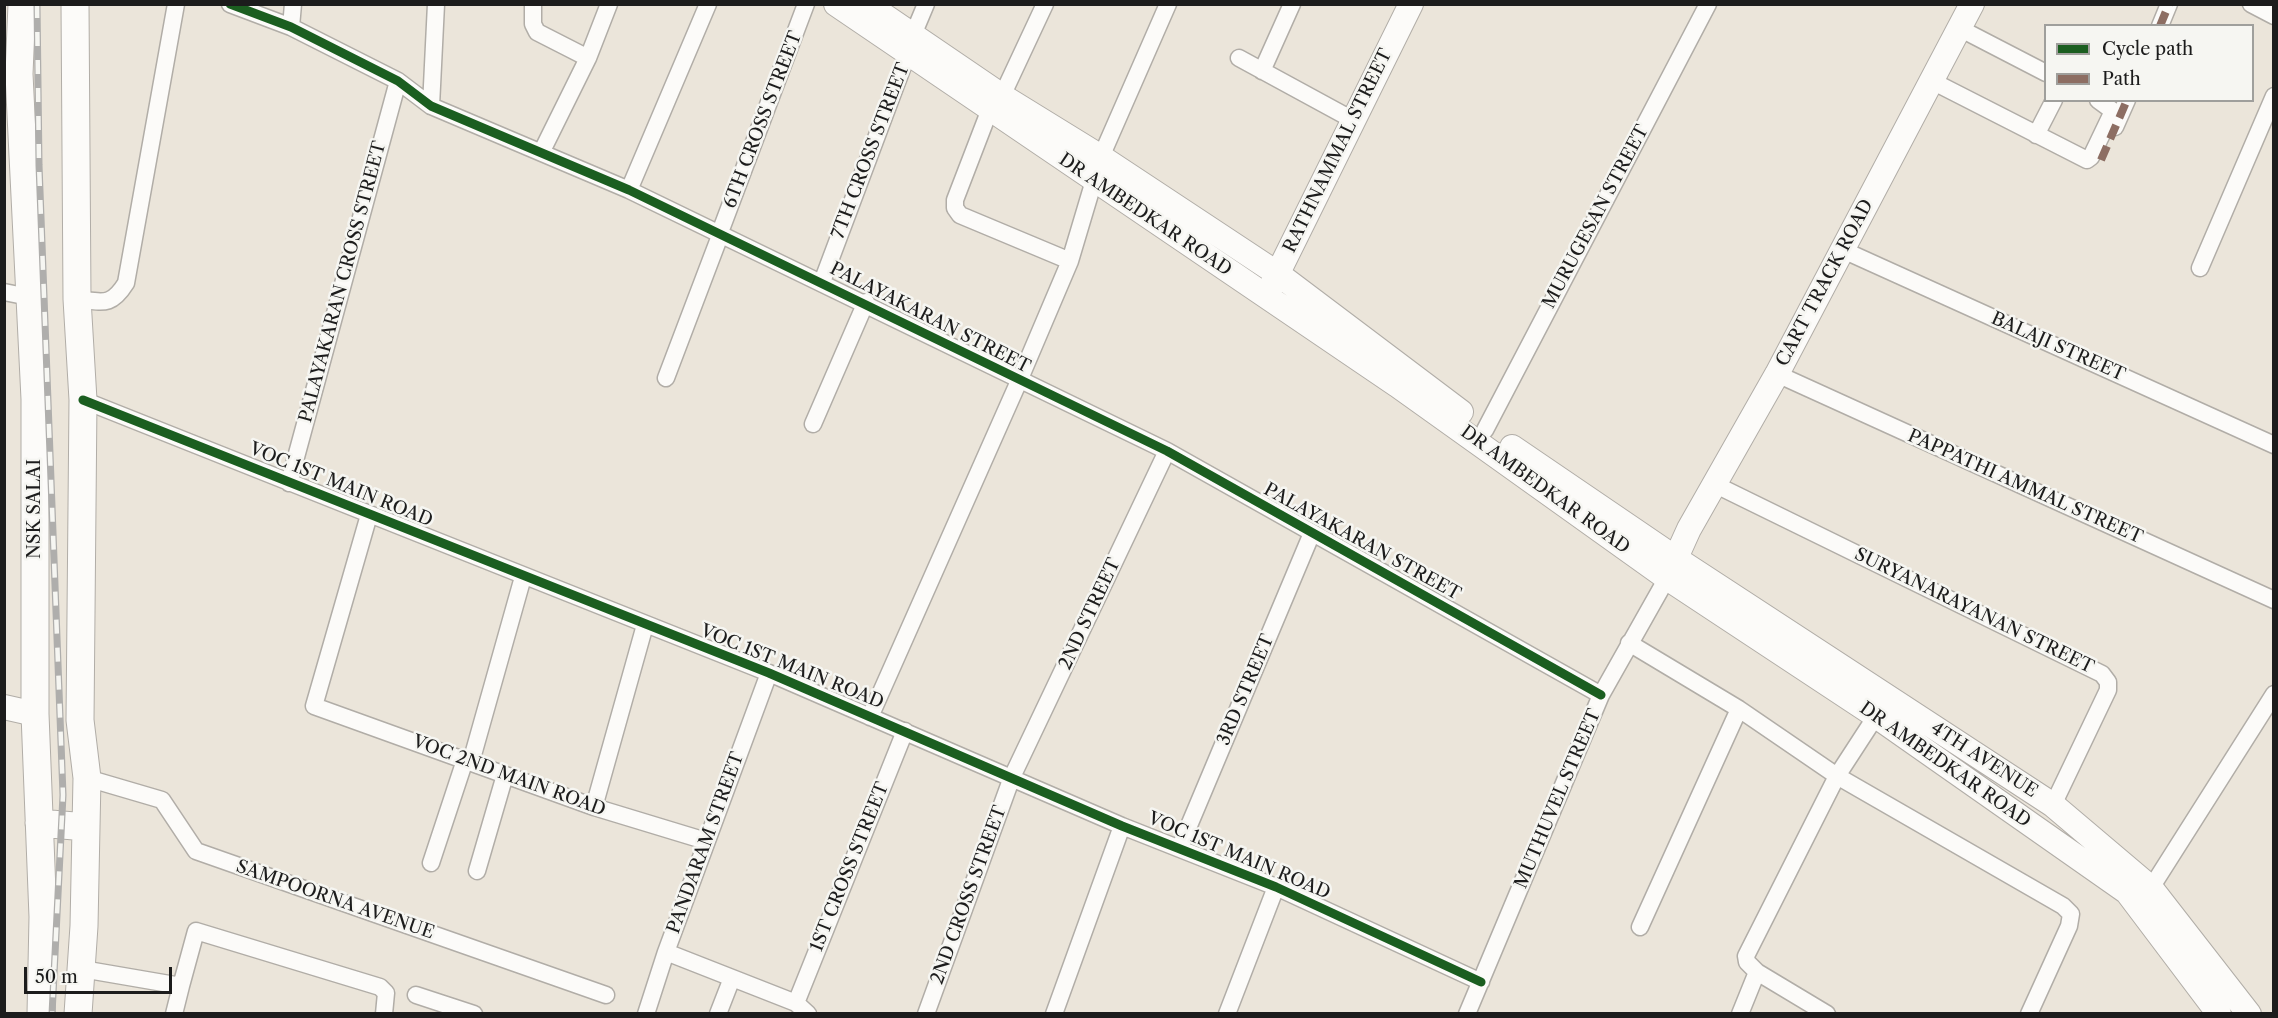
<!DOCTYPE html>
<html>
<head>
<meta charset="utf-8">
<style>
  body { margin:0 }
  #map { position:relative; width:2278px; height:1018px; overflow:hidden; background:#ebe5da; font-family:"Libre Caslon Text",serif }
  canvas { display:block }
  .frame { position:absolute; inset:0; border:6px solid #1c1c1c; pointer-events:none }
  .legend { position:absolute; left:2044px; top:24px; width:210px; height:78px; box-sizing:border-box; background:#f6f6f2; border:2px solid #9f9f9c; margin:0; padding:8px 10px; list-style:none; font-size:18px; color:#1c1c1c }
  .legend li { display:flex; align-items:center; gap:12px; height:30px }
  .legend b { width:30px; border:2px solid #9f9f9c }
  .scale { position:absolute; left:24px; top:967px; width:148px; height:27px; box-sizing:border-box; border:3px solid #1c1c1c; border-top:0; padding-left:8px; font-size:18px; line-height:21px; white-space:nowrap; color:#1c1c1c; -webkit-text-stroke:4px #f6f6f2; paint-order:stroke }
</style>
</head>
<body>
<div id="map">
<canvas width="2278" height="1018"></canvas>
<div class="frame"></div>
<ul class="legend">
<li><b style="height:8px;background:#1b5e20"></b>Cycle path</li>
<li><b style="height:8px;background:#8d6e63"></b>Path</li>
</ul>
<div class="scale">50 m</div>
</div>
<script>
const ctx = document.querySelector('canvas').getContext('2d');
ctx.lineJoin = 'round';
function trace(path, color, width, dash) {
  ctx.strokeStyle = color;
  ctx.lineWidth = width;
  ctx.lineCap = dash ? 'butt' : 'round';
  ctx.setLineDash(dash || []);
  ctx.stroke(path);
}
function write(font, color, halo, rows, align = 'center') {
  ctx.font = font + ' "Libre Caslon Text",serif';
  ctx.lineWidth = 5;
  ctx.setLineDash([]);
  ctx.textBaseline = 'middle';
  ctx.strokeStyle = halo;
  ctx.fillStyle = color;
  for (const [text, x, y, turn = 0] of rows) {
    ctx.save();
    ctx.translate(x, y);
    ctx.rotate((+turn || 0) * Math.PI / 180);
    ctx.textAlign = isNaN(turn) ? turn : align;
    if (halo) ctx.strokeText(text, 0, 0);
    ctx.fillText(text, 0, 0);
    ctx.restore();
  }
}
const street = new Path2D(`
  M230 4 291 27 398 81 431 106 629 190 1167 451 1601 695
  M533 4V24L537 32 588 58
  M2251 4 2274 16
  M2160 26 2169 4
  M291 27 293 4
  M1959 28 2046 73
  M913 35 926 4
  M1239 58 1353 120
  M1262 71 1292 4
  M1930 80 2087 160 2091 157 2113 111 2098 100
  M1002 96 1045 4
  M431 106 436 4
  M990 109 955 200V208L960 215 1070 261
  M2115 127 2127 100
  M2036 135 2054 100
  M542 151 588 58 609 4
  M629 190 708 4
  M719 235 806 4
  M1843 250 2274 445
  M2200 268 2274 96
  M822 282 908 53
  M4 292 29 297
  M77 299C103 302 111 307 126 283L176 4
  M1777 374 2274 600
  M666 378 721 233
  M83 400 769 673 1122 826 1276 887 1481 982
  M813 424 866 302
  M1485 430 1708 4
  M289 483 398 81
  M1714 484 2102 674 2108 682V690L2053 805
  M369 515 314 706 594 807 706 841
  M1629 643 1739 709 1837 776 2063 906 2071 914 2069 926 2029 1014
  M870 717 1019 381 1070 261 1101 157 1168 4
  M471 762 523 577
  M87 778 162 800 196 851 606 995
  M594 807 645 625
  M1180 847 1312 533
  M431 863 465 760
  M477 871 505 775
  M2144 894 2151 888 2274 694
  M1640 927 1739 709
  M666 952 796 1003 808 1014
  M82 969 181 986 174 1014
  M1757 972 1827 1014
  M181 986 196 931 380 987 386 993 384 1014
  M416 995 474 1014
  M796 1003 905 731
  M646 1014 666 952 769 673
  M718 1014 732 978
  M926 1014 1012 777 1167 451
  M1054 1014 1122 826
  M1227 1014 1276 887
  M1467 1014 1601 695 1667 578
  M1740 1014 1757 972 1747 962 1746 956 1837 776 1876 716`);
const secondary = new Path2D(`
  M836 4 1397 385 1667 578 1876 716 2127 892 2219 1014
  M867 4 1002 96 1101 157 1278 274 1461 412
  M1271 287 1411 4
  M1512 447 1675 558 2053 805 2151 888 2249 1014
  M1670 571 1689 529 1777 374 1972 4
  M4 707 35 714`);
const primary = new Path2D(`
  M22 4 19 74 35 399V714L43 917 41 1014
  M75 4 77 299 83 400 80 720 87 778 84 926 78 1014
  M39 823 86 827`);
const rail = new Path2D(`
  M37 4 39 165 63 795 52 1014`);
const quiet = new Path2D(`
  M2160 26 2169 4
  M2101 160 2127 100`);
const cycleway = new Path2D(`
  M230 4 291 27 398 81 431 106 629 190 1167 451 1601 695
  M83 400 769 673 1122 826 1276 887 1481 982`);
const streetNames = [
  ["6TH CROSS STREET",763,120,-69],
  ["7TH CROSS STREET",871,151,-69],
  ["RATHNAMMAL STREET",1338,151,-64],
  ["DR AMBEDKAR ROAD",1145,215,34],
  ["MURUGESAN STREET",1596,217,-62],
  ["PALAYAKARAN CROSS STREET",343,282,-75],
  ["CART TRACK ROAD",1825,283,-62],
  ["PALAYAKARAN STREET",930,318,27],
  ["BALAJI STREET",2058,347,24],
  ["VOC 1ST MAIN ROAD",341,485,22],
  ["PAPPATHI AMMAL STREET",2025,487,24],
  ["DR AMBEDKAR ROAD",1545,490,36],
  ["NSK SALAI",35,509,-90],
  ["PALAYAKARAN STREET",1362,542,29],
  ["SURYANARAYANAN STREET",1974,611,26],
  ["2ND STREET",1090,614,-65],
  ["VOC 1ST MAIN ROAD",792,667,22],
  ["3RD STREET",1246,690,-67],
  ["4TH AVENUE",1984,760,33],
  ["DR AMBEDKAR ROAD",1945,765,35],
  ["VOC 2ND MAIN ROAD",509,776,20],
  ["MUTHUVEL STREET",1558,799,-67],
  ["PANDARAM STREET",706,843,-70],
  ["VOC 1ST MAIN ROAD",1239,856,23],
  ["1ST CROSS STREET",850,867,-68],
  ["2ND CROSS STREET",969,895,-70],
  ["SAMPOORNA AVENUE",335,900,19]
];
trace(street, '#b1ada7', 19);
trace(secondary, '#b1ada7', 26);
trace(primary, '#b1ada7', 29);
trace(street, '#fcfbf9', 16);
trace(secondary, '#fcfbf9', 24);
trace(primary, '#fcfbf9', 27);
trace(rail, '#afaeac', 7);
trace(rail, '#f6f6f2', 4.5, [14]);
trace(quiet, '#8d6e63', 8, [15, 8]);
trace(cycleway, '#1b5e20', 9);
write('18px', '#1c1c1c', '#f6f6f2', streetNames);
</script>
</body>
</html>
